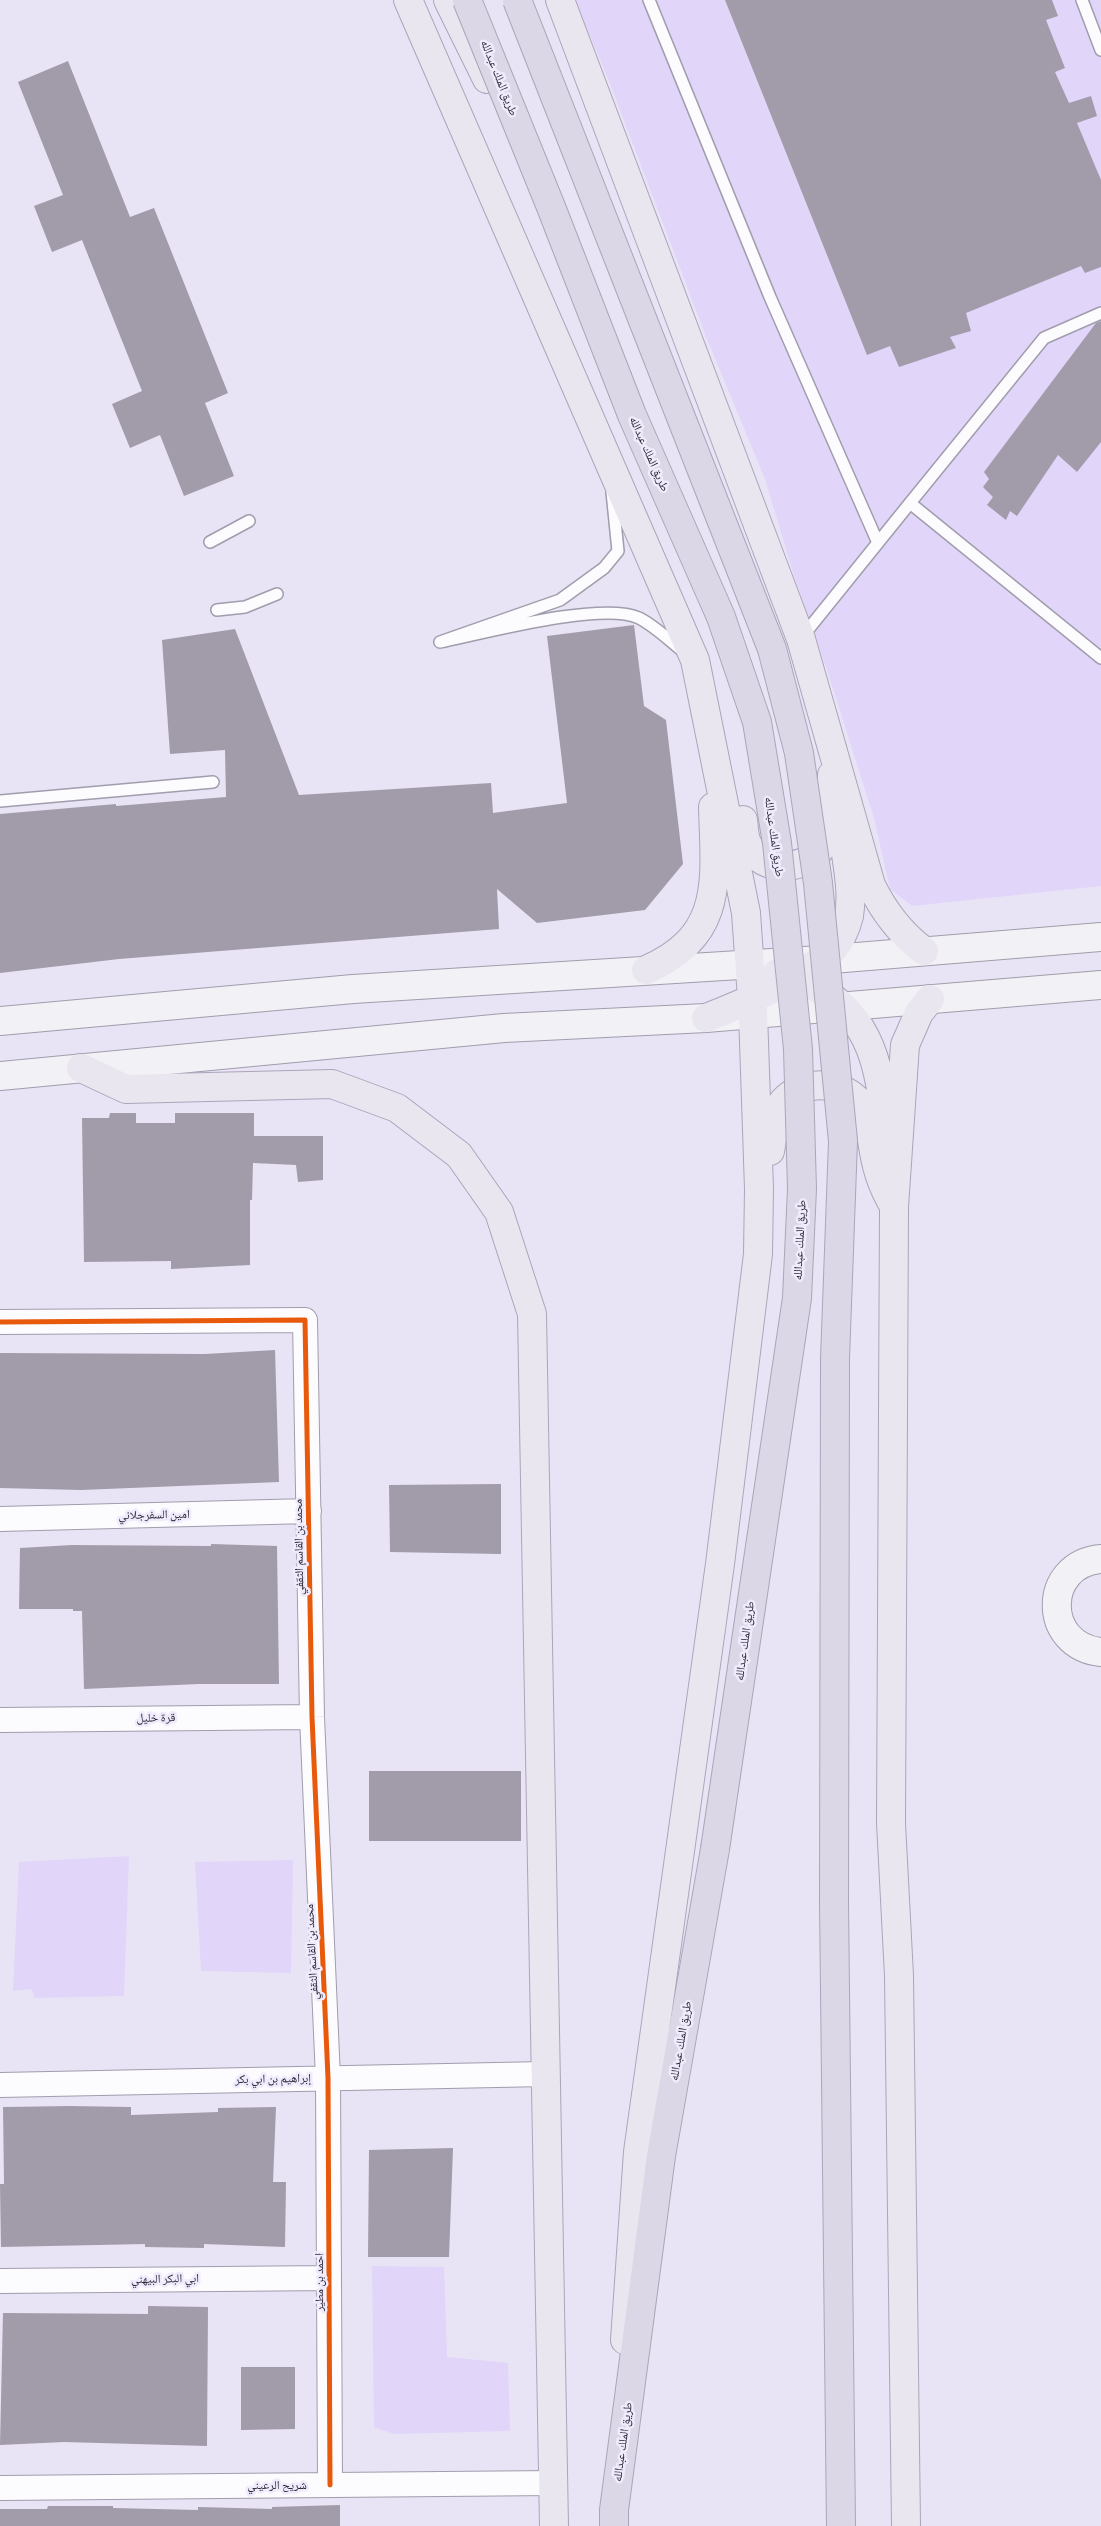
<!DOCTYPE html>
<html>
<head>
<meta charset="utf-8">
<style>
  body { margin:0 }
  canvas { display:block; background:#e8e3f5 }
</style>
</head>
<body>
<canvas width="1101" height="2526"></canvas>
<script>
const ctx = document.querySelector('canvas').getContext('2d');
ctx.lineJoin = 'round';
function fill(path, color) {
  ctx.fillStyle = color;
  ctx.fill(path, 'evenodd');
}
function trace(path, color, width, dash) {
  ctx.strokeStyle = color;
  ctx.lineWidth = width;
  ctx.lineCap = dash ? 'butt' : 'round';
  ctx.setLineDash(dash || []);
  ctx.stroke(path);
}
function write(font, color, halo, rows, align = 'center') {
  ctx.font = font + ' Literata,"Noto Naskh Arabic",serif';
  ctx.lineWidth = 5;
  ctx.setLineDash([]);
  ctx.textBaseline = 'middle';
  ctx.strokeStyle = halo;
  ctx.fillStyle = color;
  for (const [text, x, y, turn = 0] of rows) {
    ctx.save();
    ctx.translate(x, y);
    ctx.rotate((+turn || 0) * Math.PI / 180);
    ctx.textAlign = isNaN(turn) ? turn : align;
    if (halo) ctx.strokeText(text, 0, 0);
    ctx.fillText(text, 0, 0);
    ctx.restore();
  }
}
const built = new Path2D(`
  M575 0H1101V886L912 906 890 889 874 818 827 670 795 579 765 479 705 334 609 81Z
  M129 1856 124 1996 34 1998 32 1989 13 1991 19 1862Z
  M293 1860 291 1973 201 1971 195 1862Z
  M372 2266 444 2267 447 2357 508 2363 510 2431 394 2434 374 2427Z`);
const building = new Path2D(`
  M725 0H1052L1058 16 1046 20 1065 68 1055 72 1069 103 1091 96 1097 116 1077 123 1101 180V267L1085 273 1081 266 966 313 971 331 950 337 956 348 899 367 890 346 867 355Z
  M68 61 130 217 154 208 228 393 205 403 234 476 184 496 160 435 130 448 112 404 142 391 82 240 52 252 34 206 63 195 18 82Z
  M1101 321V442L1077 472 1058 455 1017 516 1010 511 1006 520 987 505 993 497 983 487 989 479 984 472 1096 323Z
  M634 625 644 706 666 720 683 864 645 910 537 923 497 889 499 929 119 959 0 973V814L116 804V806L226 797 225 750 170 754 162 640 235 629 299 795 491 783 493 813 567 803 547 636Z
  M110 1113H136V1123H175V1113H254V1136H323V1180L298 1182 296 1165 253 1163 252 1200H250V1265L171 1269V1261L84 1262 82 1118H109Z
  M275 1350 279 1482 81 1490 0 1488V1353L205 1354Z
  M501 1484V1554L390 1552 389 1485Z
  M211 1544 277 1546 279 1684H199L84 1689 82 1611H73V1609H19L20 1548 72 1545 211 1546Z
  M369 1771H521V1841H369Z
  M70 2106 131 2107V2115L218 2112V2108L276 2107 273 2182H286L285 2247 204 2244V2248L145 2247V2244L1 2247 0 2184H4L3 2107Z
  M453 2148 449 2257H368L369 2150Z
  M148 2306 208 2307 207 2446 64 2442 0 2445 3 2313 148 2314Z
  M241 2367H295V2429L241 2430Z
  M340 2505V2526H0V2509H47L48 2506H113V2508L198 2510V2507L272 2509V2507Z`);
const lane = new Path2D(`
  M649 0 770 297 878 543
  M1082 0 1101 50
  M612 492 618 551 604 568 560 600 440 642C484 633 602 601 639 618 655 626 670 641 684 652
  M910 503 1044 338 1101 313
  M210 542 249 521
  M217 610 245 607 277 594
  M802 637 910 503 1101 658
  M0 801 213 782`);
const street = new Path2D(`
  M0 1322 305 1320 312 1717 328 2078 330 2485
  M0 1519 309 1511
  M0 1720 312 1717
  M0 2085 546 2074
  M0 2281 329 2278
  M0 2488 554 2483`);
const secondary = new Path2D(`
  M0 1021 353 989 820 960 1101 937
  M0 1076 504 1028 706 1018 1101 985
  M1101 1559C1042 1564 1042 1646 1101 1652`);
const primary = new Path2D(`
  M408 0 695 660 746 913 753 1013 759 1189 758 1254 720 1564 638 2152 625 2340
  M448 0 487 79
  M560 0 801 639 871 885C884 912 900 933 924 951
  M743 820C744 827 744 837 747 843 762 876 811 872 825 841 834 823 831 795 832 775
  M646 970C725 936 715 880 713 807
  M777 973C790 978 804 982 816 988 872 1016 881 1073 886 1128
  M706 1018C743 1004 799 979 829 953 839 944 846 929 849 916 853 893 848 870 845 847
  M81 1068 126 1089 332 1084 397 1108 459 1155 499 1212 532 1314 554 2526
  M770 1151C776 1121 771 1098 808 1087 819 1084 831 1085 842 1090 874 1103 869 1138 877 1166 880 1178 885 1190 891 1201
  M906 2526 899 1976 891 1823 894 1207 905 1045 919 1013 930 999`);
const highway = new Path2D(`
  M834 1901 841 2526
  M614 2526V2510L661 2156 715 1849`);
const highwayBridge = new Path2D(`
  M467 0 551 207 632 415 721 617 757 722 777 843 798 1049 802 1189 797 1298 715 1849
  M517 0 772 649 799 753 818 883 843 1141 835 1359 834 1901`);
const cycleway = new Path2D(`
  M0 1322 305 1320 312 1717 328 2078 330 2485`);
const streetNames = [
  ["طريق الملك عبدالله",499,78,68],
  ["طريق الملك عبدالله",649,454,66],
  ["طريق الملك عبدالله",774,837,82],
  ["طريق الملك عبدالله",800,1240,-87],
  ["امين السفرجلاني",154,1515,-1],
  ["محمد بن القاسم الثقفي",299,1547,-91],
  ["طريق الملك عبدالله",745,1641,-82],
  ["قرة خليل",156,1718,-1],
  ["محمد بن القاسم الثقفي",312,1952,-93],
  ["طريق الملك عبدالله",681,2041,-80],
  ["إبراهيم بن ابي بكر",273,2079,-1],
  ["ابي البكر البيهني",165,2279,-1],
  ["احمد بن مطير",319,2282,-90],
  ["طريق الملك عبدالله",623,2442,-82],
  ["شريح الرعيني",277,2485]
];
fill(built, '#e1d6fa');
fill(building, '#a29baa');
trace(lane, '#a19dac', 14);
trace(street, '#a19dac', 26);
trace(secondary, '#a19dac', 30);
trace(primary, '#aca5ba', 30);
trace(highway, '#aca5ba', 30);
trace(lane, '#fcfbfe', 11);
trace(street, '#fcfbfe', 24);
trace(secondary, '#f2f1f6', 28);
trace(primary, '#e9e6ef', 28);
trace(highway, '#dcd7e6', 28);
trace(highwayBridge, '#aca5ba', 30, []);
trace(highwayBridge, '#dcd7e6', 28);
trace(cycleway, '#e8590c', 5);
write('12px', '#2c2838', '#f0ebfc', streetNames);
</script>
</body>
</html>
